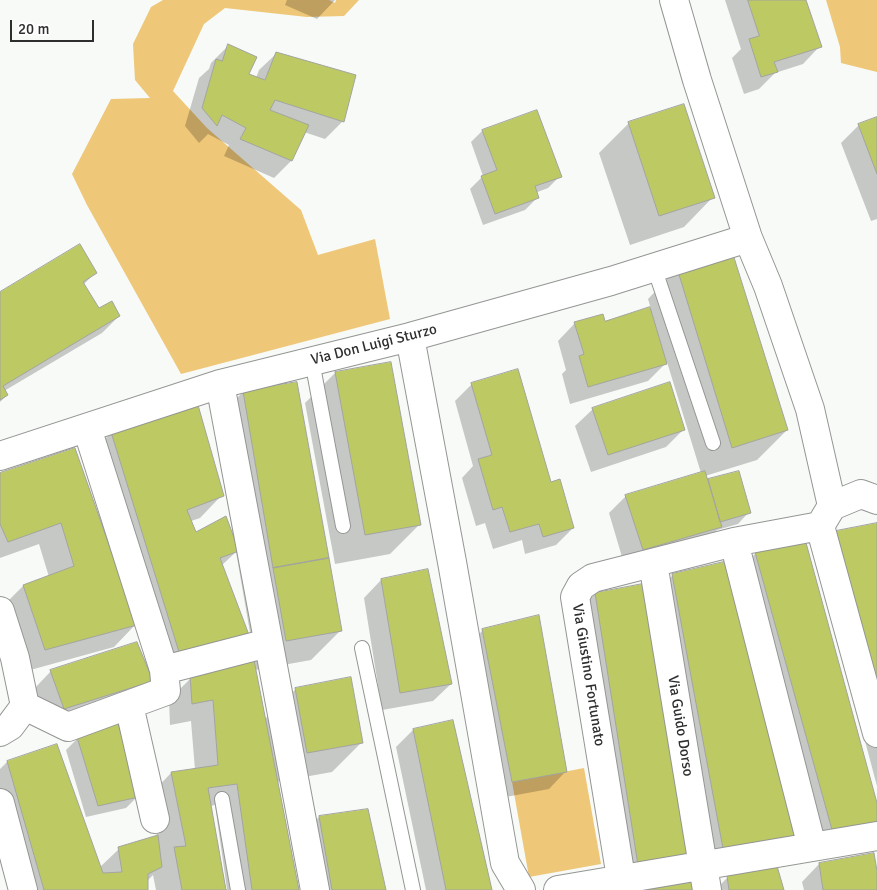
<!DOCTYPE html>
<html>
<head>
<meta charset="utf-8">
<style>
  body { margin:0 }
  #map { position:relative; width:877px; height:890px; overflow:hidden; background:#f7faf7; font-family:Signika,sans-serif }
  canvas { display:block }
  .scale { position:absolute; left:10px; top:20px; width:84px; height:22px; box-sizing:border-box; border:2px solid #2d2e2d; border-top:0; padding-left:6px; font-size:15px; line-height:18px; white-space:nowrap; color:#2d2e2d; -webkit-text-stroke:4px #fff; paint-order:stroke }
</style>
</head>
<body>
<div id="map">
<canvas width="877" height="890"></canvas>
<div class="scale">20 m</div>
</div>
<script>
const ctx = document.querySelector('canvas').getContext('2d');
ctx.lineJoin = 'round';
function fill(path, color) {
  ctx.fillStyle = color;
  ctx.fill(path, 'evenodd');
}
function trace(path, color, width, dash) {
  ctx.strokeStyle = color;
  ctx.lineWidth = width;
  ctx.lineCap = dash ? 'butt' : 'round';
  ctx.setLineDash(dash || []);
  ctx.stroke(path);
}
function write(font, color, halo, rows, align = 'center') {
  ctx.font = font + ' Signika,sans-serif';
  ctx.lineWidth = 4;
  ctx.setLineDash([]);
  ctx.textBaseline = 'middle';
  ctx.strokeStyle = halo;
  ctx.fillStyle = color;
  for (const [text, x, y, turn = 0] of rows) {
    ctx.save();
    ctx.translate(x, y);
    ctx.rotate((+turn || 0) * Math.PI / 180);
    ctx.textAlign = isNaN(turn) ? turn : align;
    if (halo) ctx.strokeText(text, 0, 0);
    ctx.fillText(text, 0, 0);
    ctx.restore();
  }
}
const green = new Path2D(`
  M163 0H329L335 3 336 0H359L344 16 307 17 225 8 204 24 173 91 207 128 301 210 318 255 375 239 390 319 181 374 87 205 72 174 111 99 150 98 135 80 133 44 151 7Z
  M826 0H877V72L841 63 840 47Z
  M584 768 601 864 529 877 512 782Z`);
const shadow = new Path2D(`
  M287 0H335L317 19 285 5Z
  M725 0H805L820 46 803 64 775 73 759 89 744 94 732 58 741 49Z
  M228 46 248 75 256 78 259 70 277 53 343 121 325 139 304 132 291 161 274 178 224 156 229 145 208 134 199 143 185 126 199 78 209 69 211 63Z
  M877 118V219L871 221 841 143 859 125Z
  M629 123 713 197 684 227 630 245 599 153Z
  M482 131 560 176 548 188 535 193 537 198 525 210 483 225 470 189 483 176 471 142Z
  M677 269 787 430 757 460 705 476 707 482 709 481 749 512 738 524 717 530 703 544 625 567 609 513 626 496 701 473 667 362 648 381 570 404 562 374 566 370 558 341 575 323 604 322 651 309 648 299Z
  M95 273 83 285 99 310 119 316 102 333 4 391 7 395 0 402V293Z
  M390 363 420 524 390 554 335 564 305 403 335 373Z
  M296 383 340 631 311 660 255 670 264 720 296 689 362 742 332 772 276 782 298 890H156L153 875 147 881V890H16L0 836V769L7 762 56 746 100 867 119 849 157 837 149 796 171 773 195 770 191 721 170 725 169 700 191 678 255 661 236 552 221 566 247 635 157 673 89 455 111 433 222 495 200 518 191 521 196 533 233 534 213 422 243 392ZM215 805 227 889H224L210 806Z
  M472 384 550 484 573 528 556 545 525 554 522 540 493 549 485 523 476 526 462 478 473 466 455 401Z
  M593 409 684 429 666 447 591 472 575 426Z
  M74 449 136 624 114 647 23 672 1 608 23 586 49 577 39 544 0 558V474Z
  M877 524V786L815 554 837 532Z
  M756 553 877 808 812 858 734 575Z
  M427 571 451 684 433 701 382 710 364 598 381 580Z
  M673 575 794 838 691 858 616 887 573 616 595 594 649 599Z
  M483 630 566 771 549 789 495 799 466 648Z
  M51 671 151 681 134 698 47 725 34 689Z
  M117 725 138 796 126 808 86 817 66 750 77 739Z
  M413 730 490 890H426L396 747Z
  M367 810 385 890H312L302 834 319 817Z
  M819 864 877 878V890H804L802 882Z
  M728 877 782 890H715Z`);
const building = new Path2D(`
  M748 0H806L822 47 774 62 778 72 761 77 749 39 759 36Z
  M228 44 257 57 249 74 265 80 276 52 356 75 344 122 275 100 270 110 309 125 292 161 240 139 246 128 222 115 217 126 202 108 216 59 222 61Z
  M684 104 715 198 659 216 628 122Z
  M537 110 562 177 535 186 539 198 495 214 481 176 497 170 482 130Z
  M877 117V174L858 124Z
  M80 244 97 273 83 282 99 308 112 301 120 316 3 386 8 395 0 400V292Z
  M732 251 788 430 732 448 677 268Z
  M650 307 667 364 588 387 579 356 584 354 574 322 603 314 605 321Z
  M391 362 421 525 365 535 335 372Z
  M518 369 551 482 560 479 574 528 543 537 539 524 510 532 502 507 493 510 478 459 492 455 471 383Z
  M297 382 329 558 273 568 243 391Z
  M670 382 685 430 608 455 592 408Z
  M198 405 224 496 187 510 196 532 226 516 239 551 220 558 249 635 179 652 111 432Z
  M75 448 137 625 45 650 23 585 74 566 61 523 8 542 0 524V473Z
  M705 471 722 527 643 550 625 495Z
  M739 471 751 513 720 522 708 479Z
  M877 523V682L836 531Z
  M805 539 877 803V828L834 837 755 552Z
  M329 558 342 631 286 641 273 568Z
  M728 561 795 839 724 854 672 574Z
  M428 569 452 684 400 693 381 579Z
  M648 583 692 859 638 865 595 593Z
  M539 615 567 772 512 782 482 629Z
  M137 642 153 681 64 709 50 670Z
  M254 660 299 890H252L237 784 208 788 226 890H182L174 847 186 846 171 772 218 765 213 700 192 704 190 676Z
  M351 677 363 743 307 753 295 688Z
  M453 720 492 890H446L413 729Z
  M118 723 139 797 98 806 77 737Z
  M57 744 103 873 122 872 118 847 158 835 162 867 148 874V890H44L7 761Z
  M368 809 386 890H332L319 816Z
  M874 853 877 871V890H823L819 863Z
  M777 866 784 890H729L727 876Z
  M695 882 696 890H644Z`);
const lane = new Path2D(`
  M654 267 713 443
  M312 361 343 526
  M362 648 413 890
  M222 799 238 890`);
const street = new Path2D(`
  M674 0 697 80 748 238 768 286 810 409 832 506 820 526
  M410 337 452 562 505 863 521 890
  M220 384 315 890
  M87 428 164 670 268 643
  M0 456 220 384 410 337 611 281 748 238
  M832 506 861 494 877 500
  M820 526 877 733
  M734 542 812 847
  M653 563 707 890
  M0 611 15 658 25 706 10 726 0 732
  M129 705 155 819
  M25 706 68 727 166 691 164 670
  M0 803 23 890
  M558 890 877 836
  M623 890 575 597 581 586 593 578 734 542 820 526`);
const streetNames = [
  ["Via Don Luigi Sturzo",374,345,-14],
  ["Via Giustino Fortunato",588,675,81],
  ["Via Guido Dorso",680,726,81]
];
fill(green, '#eec778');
fill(shadow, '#0003');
fill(building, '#bdc962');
trace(building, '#a3a4a0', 1);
trace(lane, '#949694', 16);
trace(street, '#949694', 30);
trace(lane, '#fff', 14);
trace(street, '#fff', 28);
write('15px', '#2d2e2d', '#fff', streetNames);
</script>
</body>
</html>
